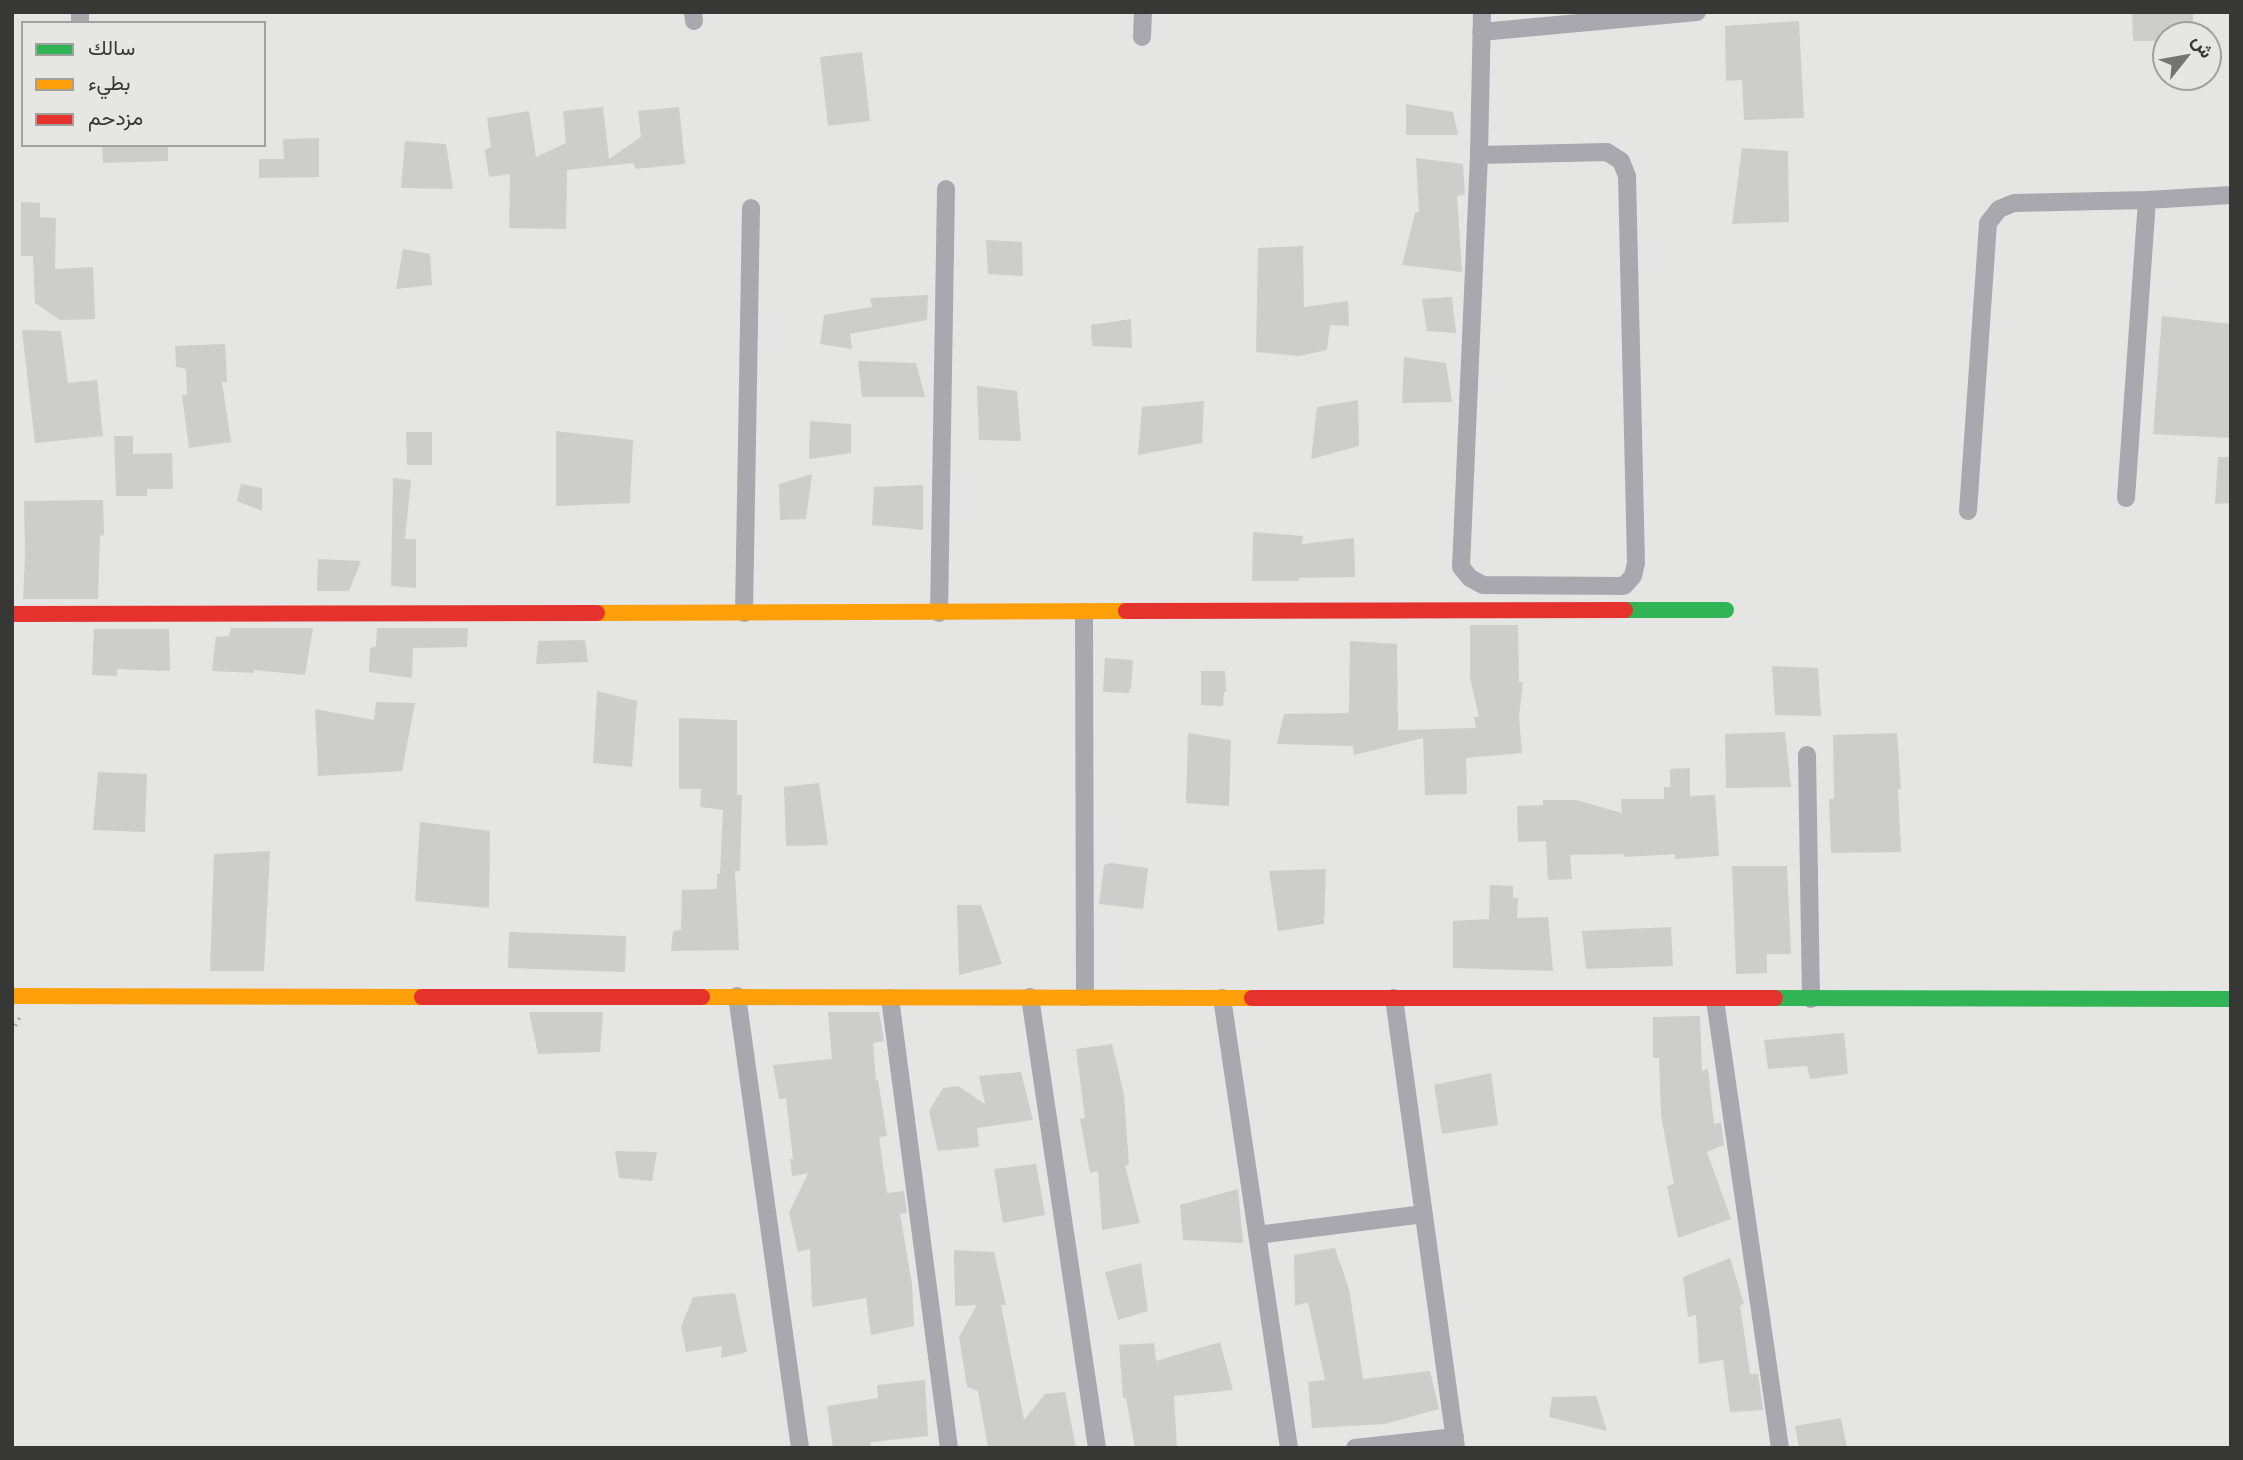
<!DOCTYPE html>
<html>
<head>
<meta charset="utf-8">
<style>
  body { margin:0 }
  #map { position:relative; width:2243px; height:1460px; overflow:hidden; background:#e5e6e3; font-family:"Archivo Narrow",Vazirmatn,sans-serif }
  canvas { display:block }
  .frame { position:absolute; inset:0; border:14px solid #373735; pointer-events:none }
  .legend { position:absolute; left:21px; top:21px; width:245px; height:126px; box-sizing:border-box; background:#e6e7e2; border:2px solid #a0a19d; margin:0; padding:9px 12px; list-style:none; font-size:21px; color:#373735 }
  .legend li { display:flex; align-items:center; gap:14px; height:35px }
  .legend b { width:35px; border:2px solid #a0a19d }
  .north { position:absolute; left:2152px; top:21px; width:70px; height:70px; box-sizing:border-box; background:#e6e7e2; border:2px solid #a0a19d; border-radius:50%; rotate:59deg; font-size:19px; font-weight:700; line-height:28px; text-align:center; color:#373735 }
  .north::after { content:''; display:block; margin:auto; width:24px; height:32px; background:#747472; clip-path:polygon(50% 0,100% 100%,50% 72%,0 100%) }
</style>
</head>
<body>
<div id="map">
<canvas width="2243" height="1460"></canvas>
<div class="frame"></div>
<ul class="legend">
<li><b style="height:9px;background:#30b455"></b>سالك</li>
<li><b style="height:9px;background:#ff9f0a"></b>بطيء</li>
<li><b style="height:9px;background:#e5322d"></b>مزدحم</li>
</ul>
<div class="north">ش</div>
</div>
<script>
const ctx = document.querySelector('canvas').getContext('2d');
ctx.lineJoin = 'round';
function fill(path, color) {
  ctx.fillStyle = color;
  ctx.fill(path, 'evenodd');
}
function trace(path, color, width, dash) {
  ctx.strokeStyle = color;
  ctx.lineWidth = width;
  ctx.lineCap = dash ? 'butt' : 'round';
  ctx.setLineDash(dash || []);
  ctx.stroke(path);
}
const building = new Path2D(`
  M2132 12H2193V29H2178L2179 35H2166V41H2133Z
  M1799 21 1804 118 1744 120 1742 80 1726 81 1725 26Z
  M862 52 870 121 828 126 820 57Z
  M1406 104 1453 112 1458 135H1406Z
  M603 107 609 159 641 137 638 111 679 107 685 164 635 169 634 163 567 170 566 229 509 228 510 174 489 177 485 150 491 147 487 118 529 111 536 157 566 143 563 111Z
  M319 138V177L259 178V159H284L283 139Z
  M405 141 446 144 453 189 401 188Z
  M102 145H168V161L103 163Z
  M1742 148 1788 151 1789 222 1732 224Z
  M1416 158 1463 164 1465 194 1457 196 1462 272 1402 265 1415 213 1419 212Z
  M21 202 40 203V217L56 218 55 269 93 267 95 319 60 320 35 303 33 256H21Z
  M986 240 1022 242 1023 276 988 274Z
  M1303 246 1304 307 1348 301 1349 326 1330 325 1327 350 1299 356 1256 352 1258 248Z
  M403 249 430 254 432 285 396 289Z
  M928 295 927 320 850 334 852 349 820 344 824 315 872 307 870 298Z
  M1452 297 1456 333 1427 331 1422 299Z
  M2162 316 2231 324V438L2153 434Z
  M1131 319 1132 348 1092 346 1091 325Z
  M22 330 61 331 68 383 97 380 103 436 35 443Z
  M225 344 227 382H222L231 442 189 448 182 395H187L186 369 176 367 175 346Z
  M1404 357 1446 363 1452 402 1402 403Z
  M858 361 916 363 925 397H862Z
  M977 386 1017 391 1021 441 979 440Z
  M1358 400 1359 446 1311 459 1317 407Z
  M1204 401 1202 443 1138 455 1142 407Z
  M810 421 851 424V453L809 459Z
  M556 431 633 440 630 503 556 506Z
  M406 432H432V465H407Z
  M114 436H133V454L172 453 173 489H147V496H116Z
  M2218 457H2231V503L2215 504Z
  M812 474 806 519 780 520 779 484Z
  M393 478 411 480 405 539H416V588L391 586Z
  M241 484 262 488V511L237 501Z
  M923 485V530L872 525 874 487Z
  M103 500 104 535 100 536 98 599H23L25 556 24 501Z
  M1253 532 1303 536 1302 544 1354 538 1355 577 1299 578V581H1252Z
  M318 559 361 561 349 591H317Z
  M1470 625H1518L1519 682H1523L1519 716 1522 753 1466 758 1467 794 1425 795 1423 738 1354 755 1353 746 1277 744 1284 714 1349 713 1350 641 1397 644 1398 730 1476 728 1474 717H1479L1470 678Z
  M231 628H313L305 675 254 670V673L212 671 216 637 229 636Z
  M377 628H468L467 647 413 648 412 678 369 672 370 648 376 646Z
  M94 629H169L170 671 117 669V676L92 675Z
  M585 640 588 662 536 664 538 641Z
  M1105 658 1133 660 1131 689H1129V693L1103 692Z
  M1772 666 1818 668 1821 716 1775 715Z
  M1201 671H1225L1226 692H1224L1223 706 1201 705Z
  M597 691 637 701 632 767 593 763Z
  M376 702 415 703 402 771 318 776 315 709 374 720Z
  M679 718 737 720V795H742L740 871H735L739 950 671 951 673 931 681 930 682 890 717 889V874H720L723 810 700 807 701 789H679Z
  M1785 732 1791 787 1726 788 1725 734Z
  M1188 733 1231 740 1229 806 1186 803Z
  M1897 733 1901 789H1898L1901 852 1831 853 1829 799H1834L1833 735Z
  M1690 768V796L1715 795 1719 856 1675 859V854L1624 857V854L1570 855 1572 879 1548 880 1546 841 1518 842 1517 806 1543 805V800H1576L1622 813 1621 799H1664V787H1670V769Z
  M98 772 147 774 145 832 93 830Z
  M819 783 828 845 786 846 784 787Z
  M420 822 490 831 489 908 415 901Z
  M270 851 264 971H210L214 854Z
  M1111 863 1148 868 1143 909 1099 904 1104 865Z
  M1732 866H1787L1791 954H1767V973L1736 974Z
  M1326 869 1324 924 1278 931 1269 871Z
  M1490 885 1513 886V898H1518L1517 918 1548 917 1553 971 1453 968V921L1489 919Z
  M957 905H981L1002 964 959 975Z
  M1671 927 1673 966 1586 969 1582 931Z
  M509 932 626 936 625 972 508 968Z
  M529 1012H603L600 1052 538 1054Z
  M828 1012H879L884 1041 873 1043 876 1081 878 1080 887 1136 879 1137 887 1193 904 1191 907 1213 900 1214 912 1284 914 1326 871 1335 866 1298 812 1307 810 1249 798 1252 789 1213 808 1173 792 1176 790 1159H793L786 1098 779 1099 773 1065 832 1059Z
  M1700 1016 1702 1071 1708 1069 1714 1124 1721 1122 1724 1145 1707 1152 1731 1219 1678 1238 1667 1186 1674 1184 1661 1116 1659 1058H1653V1017Z
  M1844 1033 1848 1074 1810 1079 1807 1066 1768 1069 1764 1040Z
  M1112 1044 1124 1094 1129 1165 1125 1166 1140 1223 1102 1230 1098 1171 1090 1173 1080 1119 1085 1118 1076 1049Z
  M1021 1072 1033 1120 977 1128 979 1147 938 1151 929 1111 943 1088 958 1086 985 1104 979 1076Z
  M1491 1073 1498 1125 1442 1134 1434 1085Z
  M615 1151 657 1152 652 1181 619 1178Z
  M1036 1164 1045 1215 1003 1223 994 1169Z
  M1238 1189 1243 1243 1183 1240 1180 1205Z
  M1335 1248 1349 1289 1363 1379 1430 1371 1439 1409 1385 1424 1312 1428 1308 1382 1325 1380 1308 1302 1295 1306 1294 1255Z
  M954 1250 994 1252 1006 1305H1001L1024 1420 1045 1394 1065 1392 1076 1448H988L978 1391 967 1387 959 1337 977 1305 955 1306Z
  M1730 1258 1744 1304 1740 1305 1750 1374H1758L1763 1410 1730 1412 1723 1360 1699 1364 1696 1315 1688 1317 1683 1277Z
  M1141 1263 1148 1311 1118 1320 1105 1272Z
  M735 1293 747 1352 721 1358 722 1346 686 1352 681 1327 693 1297Z
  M1220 1342 1233 1390 1174 1396 1177 1448H1135L1126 1398H1123L1119 1345 1154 1343 1156 1361Z
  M925 1380 928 1436 870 1442 872 1448H833L827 1406 878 1398 877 1385Z
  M1596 1396 1607 1431 1549 1417 1552 1397Z
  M1841 1418 1847 1448H1799L1795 1426Z`);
const path = new Path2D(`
  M12 1032 20 1017`);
const street = new Path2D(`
  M693 12 694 21
  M80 23V12
  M1481 32 1697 12
  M1142 37 1143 12
  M1479 155 1607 152 1621 161 1627 176 1636 563 1633 576 1624 586 1483 585 1470 578 1461 567 1479 155 1482 12
  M2126 498 2147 200
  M1968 511 1988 223 1999 209 2014 203 2147 200 2231 195
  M1084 612 1085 997
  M744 613 751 208
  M939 613 946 189
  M1807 755 1811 999
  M737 996 800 1448
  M1030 997 1097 1448
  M890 998 949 1448
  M1222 998 1289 1448
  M1394 998 1456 1448
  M1715 1000 1780 1448
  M1257 1235 1424 1214
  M1355 1448 1455 1437`);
const fast = new Path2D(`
  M1625 610H1726
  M1775 998 2231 999`);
const slow = new Path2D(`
  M597 613 1126 611
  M12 996 422 997
  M702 997 1252 998`);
const jam = new Path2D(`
  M1126 611 1625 610
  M12 614 597 613
  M422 997H702
  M1252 998H1775`);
fill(building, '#cdcdcb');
trace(path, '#a7a5aa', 3.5, [2, 5]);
trace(street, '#aaa8af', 18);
trace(fast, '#30b455', 16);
trace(slow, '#ff9f0a', 16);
trace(jam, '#e5322d', 16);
</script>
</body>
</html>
